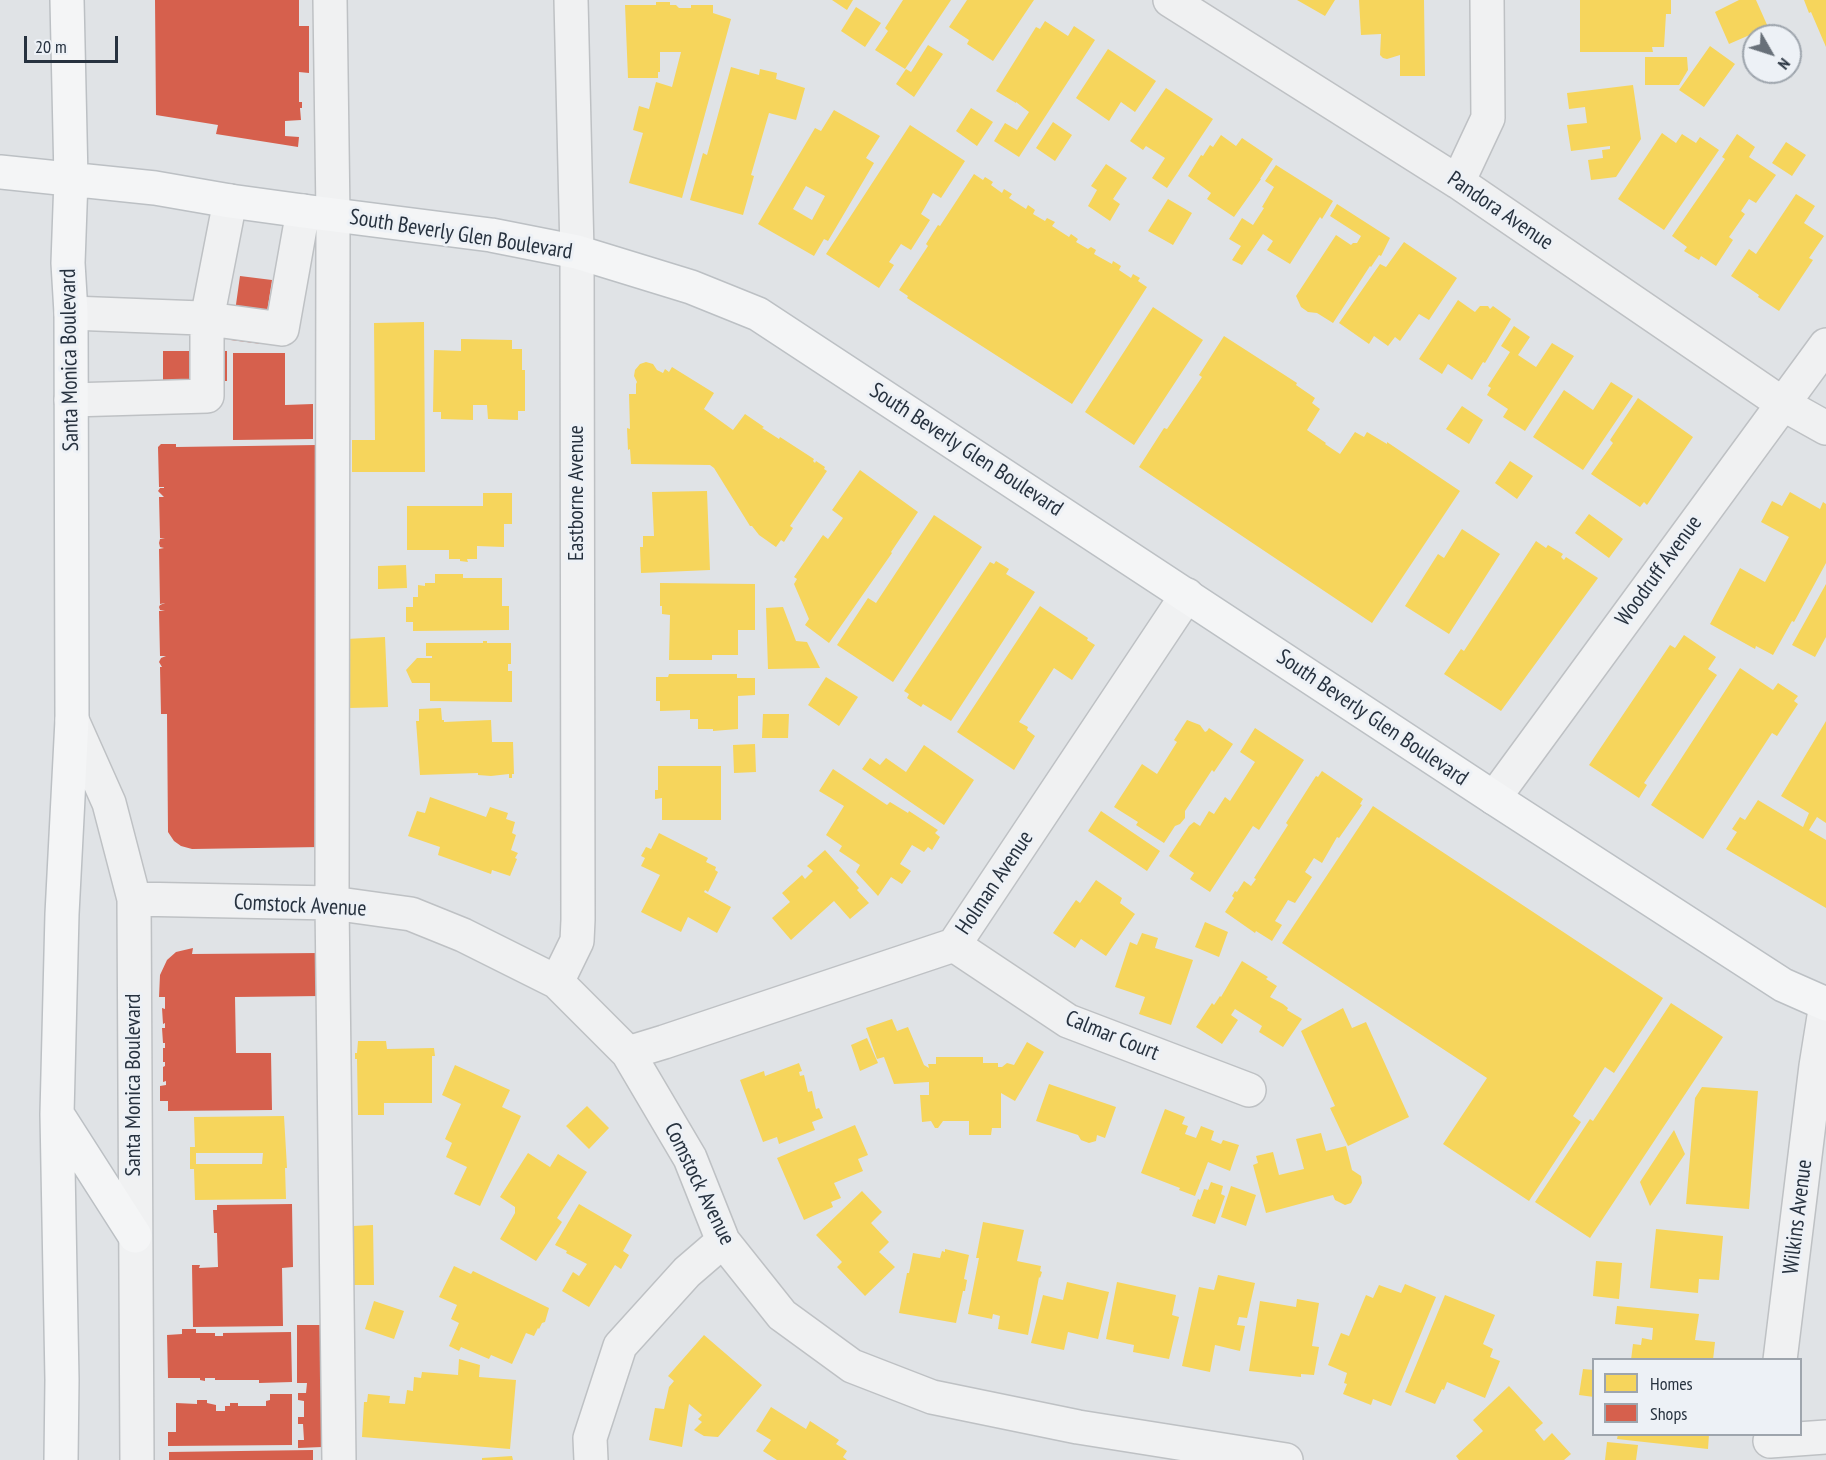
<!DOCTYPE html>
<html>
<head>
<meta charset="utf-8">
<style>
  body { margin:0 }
  #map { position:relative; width:1826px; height:1460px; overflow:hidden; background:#e0e3e6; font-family:"PT Sans Narrow",sans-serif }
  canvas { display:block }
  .legend { position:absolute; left:1592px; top:1358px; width:210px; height:78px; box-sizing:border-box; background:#edf1f6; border:2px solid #9ea5ad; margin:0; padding:8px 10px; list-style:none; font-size:18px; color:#27323f }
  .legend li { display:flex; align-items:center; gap:12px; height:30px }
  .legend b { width:30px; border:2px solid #9ea5ad }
  .north { position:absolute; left:1742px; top:24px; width:60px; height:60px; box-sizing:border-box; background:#edf1f6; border:2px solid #9ea5ad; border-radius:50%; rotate:129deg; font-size:16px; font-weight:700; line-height:24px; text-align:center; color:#27323f }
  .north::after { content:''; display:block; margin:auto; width:21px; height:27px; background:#687079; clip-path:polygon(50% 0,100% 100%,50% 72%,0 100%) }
  .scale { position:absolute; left:24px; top:36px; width:94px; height:27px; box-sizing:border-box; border:3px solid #27323f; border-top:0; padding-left:8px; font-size:18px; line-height:21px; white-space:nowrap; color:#27323f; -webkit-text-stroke:4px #edf1f6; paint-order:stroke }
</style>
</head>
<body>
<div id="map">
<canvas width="1826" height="1460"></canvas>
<ul class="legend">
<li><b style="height:16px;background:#f6d55c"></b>Homes</li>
<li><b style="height:16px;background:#d6604d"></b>Shops</li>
</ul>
<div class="north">N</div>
<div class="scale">20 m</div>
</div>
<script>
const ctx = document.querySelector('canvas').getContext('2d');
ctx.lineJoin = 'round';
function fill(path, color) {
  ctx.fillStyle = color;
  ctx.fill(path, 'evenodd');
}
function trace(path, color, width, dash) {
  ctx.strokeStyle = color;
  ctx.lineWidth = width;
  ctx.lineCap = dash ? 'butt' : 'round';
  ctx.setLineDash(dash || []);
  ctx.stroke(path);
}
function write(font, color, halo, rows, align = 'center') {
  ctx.font = font + ' "PT Sans Narrow",sans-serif';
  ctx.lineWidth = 6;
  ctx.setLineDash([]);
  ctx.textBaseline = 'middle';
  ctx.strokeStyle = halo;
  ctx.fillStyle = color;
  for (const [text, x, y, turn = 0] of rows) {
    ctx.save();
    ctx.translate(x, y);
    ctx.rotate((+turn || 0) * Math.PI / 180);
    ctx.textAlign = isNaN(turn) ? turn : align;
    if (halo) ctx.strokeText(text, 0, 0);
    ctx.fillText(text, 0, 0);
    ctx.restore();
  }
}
const homes = new Path2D(`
  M832 0H853L847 10Z
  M903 0H951L905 69 875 50 888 31 885 28Z
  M967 0H1034L993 61 967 44 969 40 949 27Z
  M1297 0H1335L1325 16Z
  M1359 0H1424L1425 76H1400V55L1387 59 1383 58 1380 55 1381 34 1361 35Z
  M1580 0H1671V14H1666L1664 47H1652L1653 52H1580Z
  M1739 0H1756L1768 27 1729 44 1715 12Z
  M1804 0H1826V47L1811 12 1809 13Z
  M656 2H670V5H676L679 8H691V5H713V13L731 19 682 198 629 183 643 133 633 130 639 106 649 109 656 82 672 87 681 52H660V72H658V78H628L625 5H656Z
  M856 7 881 23 865 47 841 31Z
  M1045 21 1068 36 1074 26 1095 40 1019 157 994 141 1005 123 1017 130 1029 112 1016 102V103L996 91 1036 27 1040 29Z
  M928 45 943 54 914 97 896 84 906 69 911 72Z
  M1710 46 1735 64 1704 107 1679 90Z
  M1108 49 1156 81 1135 112 1121 102 1109 121 1076 98Z
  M1645 57H1687L1688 70 1679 85H1645Z
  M731 67 759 75 760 69 777 73 776 79 805 88 796 120 769 113 751 175 754 176 743 215 690 200 703 153 707 155Z
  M1633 85 1641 139 1616 177 1591 180 1588 160 1603 158 1602 150 1610 149V146L1571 151 1567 125 1587 123 1585 107 1569 109 1567 93Z
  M1166 88 1213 119 1167 188 1152 178 1165 158 1146 146 1143 150 1130 141Z
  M971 108 993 122 977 146 956 131Z
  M834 110 880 136 866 158 874 163 828 241 824 239 814 256 758 224 815 128 821 131ZM806 186 825 196 812 220 793 209Z
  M1053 122 1072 135 1055 161 1036 148Z
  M910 125 965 161 941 198 933 193 921 214 930 220 911 250 901 244 889 262 894 265 879 288 826 254Z
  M1662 133 1676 143 1682 134 1696 143 1700 137 1719 150 1664 230 1618 199Z
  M1737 134 1755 147 1749 157 1776 175 1756 203 1749 199 1741 211 1745 214 1729 237 1733 240 1716 266 1701 256 1699 260 1684 251 1687 247 1672 236 1725 159 1722 157Z
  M1221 135 1236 146 1242 138 1273 159 1260 179H1261L1234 217 1207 199 1211 193 1188 176 1201 155 1203 156 1210 145 1213 147Z
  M1786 142 1806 155 1792 176 1772 163Z
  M1106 164 1127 178 1113 199 1120 204 1110 221 1088 206 1097 190 1091 186Z
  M1276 165 1333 201 1322 219 1320 217 1290 264 1267 250 1273 241 1263 234 1242 265 1232 260 1241 246 1229 239 1242 218 1253 225 1264 208 1262 207 1274 187 1265 181Z
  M974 174 983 180 985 177 993 182 991 185 1002 193 1004 189 1012 194 1009 198 1026 209 1028 205 1035 210 1033 214 1045 221 1047 218 1055 222 1052 226 1069 237 1071 234 1078 239 1076 242 1088 249 1091 247 1096 250 1094 254 1112 264 1113 261 1121 266 1119 270 1131 278 1133 274 1140 278 1138 281 1147 287 1072 404 907 298 908 296 899 290 928 246 926 244 938 225 940 226Z
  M1796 194 1815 206 1804 223 1824 236 1809 258 1813 260 1779 311 1758 297 1759 295 1731 276 1749 249 1756 254Z
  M1168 199 1192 213 1173 245 1148 231Z
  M1337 204 1390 238 1381 256 1379 255 1371 267 1370 266 1333 323 1317 313 1308 312 1301 307 1296 296 1336 235 1351 245 1353 243H1357L1361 236 1330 216Z
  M1404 242 1457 278 1429 320 1419 314 1400 341 1395 337 1388 346 1374 336 1369 344 1339 323 1380 264 1386 267Z
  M1458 300 1475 312 1480 306H1488L1490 309 1493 306 1511 319 1485 363 1483 362 1472 380 1448 364 1442 374 1419 359Z
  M1153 307 1203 340 1134 445 1085 412Z
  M424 322 425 472H352V440H375L374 323Z
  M1514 326 1530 337 1518 355 1536 367 1552 343 1574 356 1525 431 1503 417 1508 409 1487 395 1491 388 1488 386 1510 352 1501 346Z
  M1224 336 1297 383 1296 385 1315 398 1312 403 1320 409 1307 430 1326 443 1325 444 1340 454 1355 432 1364 437 1367 432 1387 444V442L1460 491 1372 623 1139 467 1164 428 1167 429 1202 377 1199 375Z
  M461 339 512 340V349H522V370H525V411H518V420L488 419 487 405H473V420L441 419V412H433L434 350 461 351Z
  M646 362 653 364 657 370 663 373 665 369 669 372 672 367 714 393 704 409 733 430 745 414 764 427 762 428 779 439 780 437 814 459 813 461 815 463 816 461 825 467 824 469 827 471 790 526 793 528 784 542 781 540 776 547 759 535 752 526H750L714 468 710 465 631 464 630 449 628 450 627 428 630 429 629 394H636V384L637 382 634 376 635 370 640 364Z
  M1611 382 1633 396 1583 470 1533 437 1564 390 1593 410Z
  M1638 398 1693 437 1647 505 1644 502 1640 507 1591 474 1613 443 1610 440Z
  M1462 406 1483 420 1469 444 1446 429Z
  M1510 461 1533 476 1517 499 1495 483Z
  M860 470 918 512 891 552 892 553 829 643 805 625 809 619 794 584 797 579 794 577 823 535 828 539 843 518 832 510Z
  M707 491 710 570 641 573 640 547H643V536H654L652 492Z
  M1790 492 1820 509 1823 502 1826 504V563L1794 622 1792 621 1773 655 1756 646 1755 649 1710 624 1740 568 1765 582 1789 537 1761 522 1772 501 1782 506Z
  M483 493H512V524H504V547L477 546V559H467L468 562 460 561V559H449V550H407V506H483Z
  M1589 514 1623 539 1609 558 1575 533Z
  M934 515 982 547 893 682 837 645 868 598 876 603Z
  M1462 529 1500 554 1449 634 1405 606 1438 554 1444 558Z
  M1536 541 1546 548 1548 545 1563 554 1561 557 1564 560 1566 557 1598 578 1501 711 1444 674 1461 649 1464 651Z
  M996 561 1009 569 1006 574 1035 592 951 721 923 704 921 707 907 698 909 694 904 691 990 562 994 564Z
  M406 565 407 588 378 589V566Z
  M435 574H463V578H502V606H509V630L413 631V622H406V607H413V597H418V585L425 586V583H435Z
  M660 583 755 584V630H738V655H712V660H669L670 615 662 614V606H660Z
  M1826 584V637L1815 657 1792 645Z
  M1040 606 1088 638 1087 640 1095 645 1072 680 1054 668 1019 722 1028 727 1027 730 1035 736 1014 770 957 732Z
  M783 607 796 641 807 642 820 668 768 669 766 608Z
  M1684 635 1716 657 1708 669 1717 675 1644 783 1647 785 1639 798 1589 765 1670 645 1675 648Z
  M385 637 388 707 349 708 346 639Z
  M483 641H487V643H511V664H508V671H512V702L430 701V683H412L406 670 417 658H432V656H426V643H483Z
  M1740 668 1773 690 1778 683 1798 696 1794 701 1798 704 1777 736 1772 733 1703 839 1651 805Z
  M669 674H737V678H755V695L738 696V729L713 731V729H698V719H690V710L660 711V701H656V677H668Z
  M826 677 858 697 839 726 808 705Z
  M441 708 442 720H444V722L491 720 492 742H513L514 774H512V778H509V774L491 776 478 775V773L420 775 416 721H419V709Z
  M763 714H789L788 738H762Z
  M1187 720 1200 725 1205 732 1207 731 1209 728 1233 744 1214 772 1212 770 1185 811V818L1180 824 1175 826 1164 843 1136 825 1138 822 1114 807 1142 764 1157 774 1177 742 1174 740Z
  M1826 721V823L1817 817 1809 830 1826 840V908L1726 849 1737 832 1732 829 1740 817 1745 820 1758 800 1803 827 1809 813 1781 796Z
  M1255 728 1304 760 1259 830 1253 826 1210 892 1190 879 1194 873 1169 856 1189 826 1194 822 1200 826 1209 811 1214 814 1225 797 1230 801 1255 762 1240 752Z
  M755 744 756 772 734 773 733 745Z
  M924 745 974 780 944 825 862 769 870 758 880 765 886 758 906 772Z
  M658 766H721V820H662V798L655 799V790H658Z
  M833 769 887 805 890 802 908 813 909 811 938 830 935 833 940 837 932 850 928 847 924 852 912 845 900 864 911 871 902 884 891 877 878 896 856 872 860 865 839 851 842 846 826 835 844 806 819 791Z
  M1322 771 1363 799 1360 804 1362 805 1339 838 1337 837 1322 863 1314 858 1305 872 1312 877 1295 903 1288 900 1275 921 1282 925 1272 941 1256 931 1255 933 1225 912 1234 898 1232 896 1235 891 1237 892 1244 881 1251 886 1256 879 1254 878 1288 825 1286 823 1316 776 1318 777Z
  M430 797 486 817 490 807 508 813 506 819 515 822 512 833 516 835 511 850 518 853 515 858 517 859 510 876 492 870 491 874 438 855 440 847 408 836 417 811 425 813Z
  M1373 806 1663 998 1614 1073 1605 1067 1573 1116 1581 1122 1529 1201 1443 1144 1487 1078 1282 943Z
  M1101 811 1160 851 1147 871 1088 831Z
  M659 833 708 858 706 862 716 867 715 870 718 872 708 892 705 890 704 892 731 907 717 933 688 917 681 932 641 912 660 875 641 866 645 858 641 856 646 847 651 849Z
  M825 850 859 888 857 890 869 903 850 919 834 901 791 940 772 918 790 902 782 893 802 875 805 879 813 871 807 866Z
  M1096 880 1122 898 1120 903 1135 914 1106 956 1081 939 1075 948 1053 933 1076 900 1080 903Z
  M1205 922 1228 932 1219 957 1195 947Z
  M1142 933 1158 938 1155 948 1193 960 1171 1025 1139 1014 1145 997 1115 987 1130 942 1137 945Z
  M1242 961 1268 977 1266 979 1277 986 1270 997 1283 1004 1288 1008 1287 1010 1302 1019 1283 1047 1259 1032 1262 1026 1235 1009 1231 1015 1238 1020 1222 1044 1196 1027 1212 1003 1214 1005 1220 996 1221 997Z
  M1671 1003 1723 1037 1590 1238 1535 1202 1590 1119 1593 1121Z
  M1343 1008 1352 1028 1366 1022 1409 1117 1348 1146 1330 1108 1335 1106 1301 1031Z
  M892 1019 897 1031 908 1027 924 1065 929 1068 928 1064H936V1057H983V1063H998V1067H1002L1007 1063 1014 1065 1027 1042 1044 1052 1015 1101 1001 1093V1128H992L991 1135H969V1121H943L938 1128H935L931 1121 922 1122 920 1095H929V1082L894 1084 884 1057 877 1059 866 1028Z
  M867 1038 878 1063 860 1071 851 1045Z
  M358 1041H386L387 1049 434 1048 435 1056H432V1103H384V1115H358L357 1059H355V1053H357Z
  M799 1063 802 1071 799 1072 800 1076 804 1075 808 1092 812 1091 816 1109 819 1108 823 1118 812 1122 815 1130 779 1144 777 1137 763 1142 740 1080 764 1071 765 1076Z
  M455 1065 510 1090 502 1107 521 1116 480 1206 454 1194 467 1167 446 1157 452 1143 445 1139 461 1104 442 1095Z
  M1049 1084 1116 1107 1105 1138 1097 1135 1096 1141 1089 1143 1081 1140 1078 1135 1036 1121Z
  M1702 1087 1758 1091 1749 1209 1686 1204 1695 1098Z
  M587 1106 609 1128 589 1149 566 1126Z
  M1165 1109 1185 1117 1182 1124 1188 1126 1185 1134 1196 1138 1201 1126 1214 1131 1211 1140 1221 1144 1223 1140 1239 1145 1230 1171 1208 1162 1195 1196 1179 1190 1180 1188 1141 1173Z
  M284 1116 287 1168H285L286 1199 195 1200 194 1169H190V1147H195L194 1117ZM196 1153H263L262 1164H196Z
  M855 1125 868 1155 858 1159 863 1171 834 1183 841 1198 831 1202 833 1207 804 1220 777 1158Z
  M1674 1130 1685 1154 1650 1206 1640 1182Z
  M1321 1133 1326 1151 1346 1146 1352 1170 1361 1176 1362 1183 1351 1203 1345 1205 1335 1200 1333 1195 1266 1213 1253 1165 1258 1163 1256 1156 1273 1152 1279 1175 1304 1169 1296 1139Z
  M528 1153 550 1167 558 1154 587 1172 557 1218 562 1222 536 1261 500 1239 515 1213V1207L500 1197Z
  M1211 1182 1223 1186 1221 1194 1225 1196 1215 1224 1192 1216 1198 1199 1200 1200 1204 1189 1208 1190Z
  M1231 1186 1256 1195 1246 1226 1221 1217Z
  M862 1191 882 1212 871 1223 889 1242 879 1252 895 1267 865 1296 837 1267 842 1262 816 1235Z
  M579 1204 632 1235 623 1251 629 1255 621 1269 615 1265 589 1307 562 1291 573 1272 579 1276 587 1264 566 1253 567 1251 555 1245Z
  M983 1222 1024 1230 1017 1261 1041 1266 1040 1271 1042 1272 1040 1278 1039 1277 1028 1335 998 1329 1000 1316 993 1314 992 1319 968 1314 979 1258H976Z
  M373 1225 374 1285H354L353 1226Z
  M1656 1229 1723 1236 1719 1280 1699 1279 1698 1293 1650 1288Z
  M945 1249 969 1255 964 1279 967 1280 965 1291H963L956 1323 899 1313 907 1273H909L913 1253 940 1258 942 1251 945 1252Z
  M1596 1261 1622 1263 1619 1299 1593 1296Z
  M454 1266 471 1274 473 1271 549 1308 545 1322 542 1323 539 1329 538 1328 534 1336 526 1333 512 1364 491 1355 489 1359 461 1347 459 1351 449 1346 459 1323 451 1319 457 1305 439 1297Z
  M1218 1275 1255 1283 1247 1318 1239 1317 1237 1325 1245 1326 1240 1351 1215 1345 1210 1372 1182 1366 1199 1287 1214 1290Z
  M1067 1282 1109 1292 1098 1339 1068 1332 1064 1350 1031 1343 1043 1295 1063 1300Z
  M1117 1282 1176 1295 1172 1315 1179 1317 1169 1359 1133 1352 1134 1345 1106 1339Z
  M1405 1284 1436 1297 1391 1406 1373 1399 1371 1405 1343 1394 1347 1384 1344 1383 1347 1373 1328 1365 1341 1333 1349 1336 1366 1295 1373 1298 1379 1285 1401 1293Z
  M1445 1295 1495 1315 1483 1344 1493 1349 1490 1357 1500 1361 1485 1398 1447 1382 1444 1390 1442 1389 1435 1404 1405 1392Z
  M1297 1299 1319 1303 1312 1346 1319 1347 1314 1375 1301 1374V1377L1249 1371 1260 1301 1296 1307Z
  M374 1301 404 1311 394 1339 365 1329Z
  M1617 1306 1699 1314 1695 1340 1715 1342 1713 1360H1631L1633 1344 1641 1345 1642 1338 1652 1340 1653 1328 1615 1324Z
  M704 1335 762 1385 718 1437 704 1436 694 1430 702 1422 698 1419 702 1415 689 1404 682 1447 649 1440 655 1408 664 1409 669 1387 674 1381 668 1376Z
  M459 1359 480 1365 479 1377 516 1380 510 1449 362 1437 364 1402H367L368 1394 390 1396 389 1403 405 1404 407 1390 413 1391 414 1377 421 1378 422 1372 458 1375Z
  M1583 1369 1594 1370V1397L1579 1395Z
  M1509 1386 1543 1423 1535 1430 1544 1441 1552 1433 1571 1454 1564 1460H1459L1456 1456 1483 1431 1473 1420Z
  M771 1407 806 1429 810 1421 839 1440 836 1444 847 1451 843 1457 847 1460H777L763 1451 771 1440 756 1431Z
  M1618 1434H1709L1708 1449 1617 1439Z
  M1607 1442 1638 1445 1636 1460H1605Z
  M512 1456 513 1460H482V1458Z`);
const shops = new Path2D(`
  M155 0H299V26H309V73L299 72V102H302V108H300L301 120 285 121V136L299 137 298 147 216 134 218 125 156 115Z
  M240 276 272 280 262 344 231 340Z
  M163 351H227V381H163Z
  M233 353H285V405L313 404V439L233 440Z
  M161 444H176V447L317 445 321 847 192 849 181 846 174 841 168 832 167 714H161L160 667H162L159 662 161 658 166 656H160L159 611H165L160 610 159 607 160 605 165 603 160 604 159 549 164 548 160 547 159 543 160 539H165L160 538 159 497H164L158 491 160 488H164V487H159L158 447Z
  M193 948 192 954 321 953 322 996 235 997 236 1053H271L272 1110 168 1111V1101H160V1086L166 1085V1081L163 1082V1067L165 1066V1062H163V1048H165V1043H163L162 1028H165V1023L163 1024 162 1008 165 1009V997H159L160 975 167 960 176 952Z
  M292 1204 293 1267 282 1268 283 1326 193 1327 192 1265H200L199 1268 218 1267 217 1233H214L213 1210H217V1205Z
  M297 1325H321L322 1447 298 1448V1440H304L303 1424H298V1417H304V1401L298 1400V1393H306L307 1383H297Z
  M182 1329H196V1333H215V1336H223V1333L291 1332 292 1382 259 1383V1380H215V1378H205V1381L200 1380V1378H168L167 1335 182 1334Z
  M270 1394H292V1445L168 1446V1432H176V1403L197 1404V1400H207V1403L216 1405V1411H225V1406H230V1403H238V1406H266V1401L270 1400Z
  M313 1450V1460H169V1452Z`);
const minor = new Path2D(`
  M330 0 333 215 332 903 339 1460
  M1170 0 1458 182 1783 404 1826 428
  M1458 182 1488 118 1487 0
  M71 313 201 318 282 329 303 211
  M71 400 207 396V319L230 201
  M72 720 109 803 134 899 137 1460
  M1494 798 1826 345
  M134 899 332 903 411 914 463 935 557 982 628 1053 690 1158 723 1241 782 1315 852 1366 932 1397 1078 1427 1286 1460
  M954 945 1068 1021 1249 1090
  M557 982 577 941 578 920 577 252 571 0
  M628 1053 664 1042 954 945 1187 595
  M1780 1360 1816 1066 1826 1004
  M1770 1441 1826 1437
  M591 1460 590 1438 620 1346 687 1272 723 1241`);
const major = new Path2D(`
  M0 172 155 188 230 201 303 211 491 235 577 252 691 287 758 314 1494 798 1783 985 1826 1004
  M57 1114 135 1236
  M61 1460 62 1380 57 1114 62 914 72 720 71 313 68 263 71 179 67 0`);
const streetNames = [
  ["Pandora Avenue",1500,211,34],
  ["South Beverly Glen Boulevard",461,235,9],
  ["Santa Monica Boulevard",70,360,-91],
  ["South Beverly Glen Boulevard",966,450,33],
  ["Eastborne Avenue",577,493,-90],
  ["Woodruff Avenue",1659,571,-54],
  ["South Beverly Glen Boulevard",1372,718,34],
  ["Holman Avenue",995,883,-56],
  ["Comstock Avenue",300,906,3],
  ["Calmar Court",1112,1036,22],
  ["Santa Monica Boulevard",134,1085,-90],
  ["Comstock Avenue",699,1184,64],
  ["Wilkins Avenue",1798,1217,-83]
];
fill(homes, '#f6d55c');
fill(shops, '#d6604d');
trace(minor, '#bec1c4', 36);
trace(major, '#bcc0c4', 36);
trace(minor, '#f0f1f2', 33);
trace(major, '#f4f5f6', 33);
write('22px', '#27323f', '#edf1f6', streetNames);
</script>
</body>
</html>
